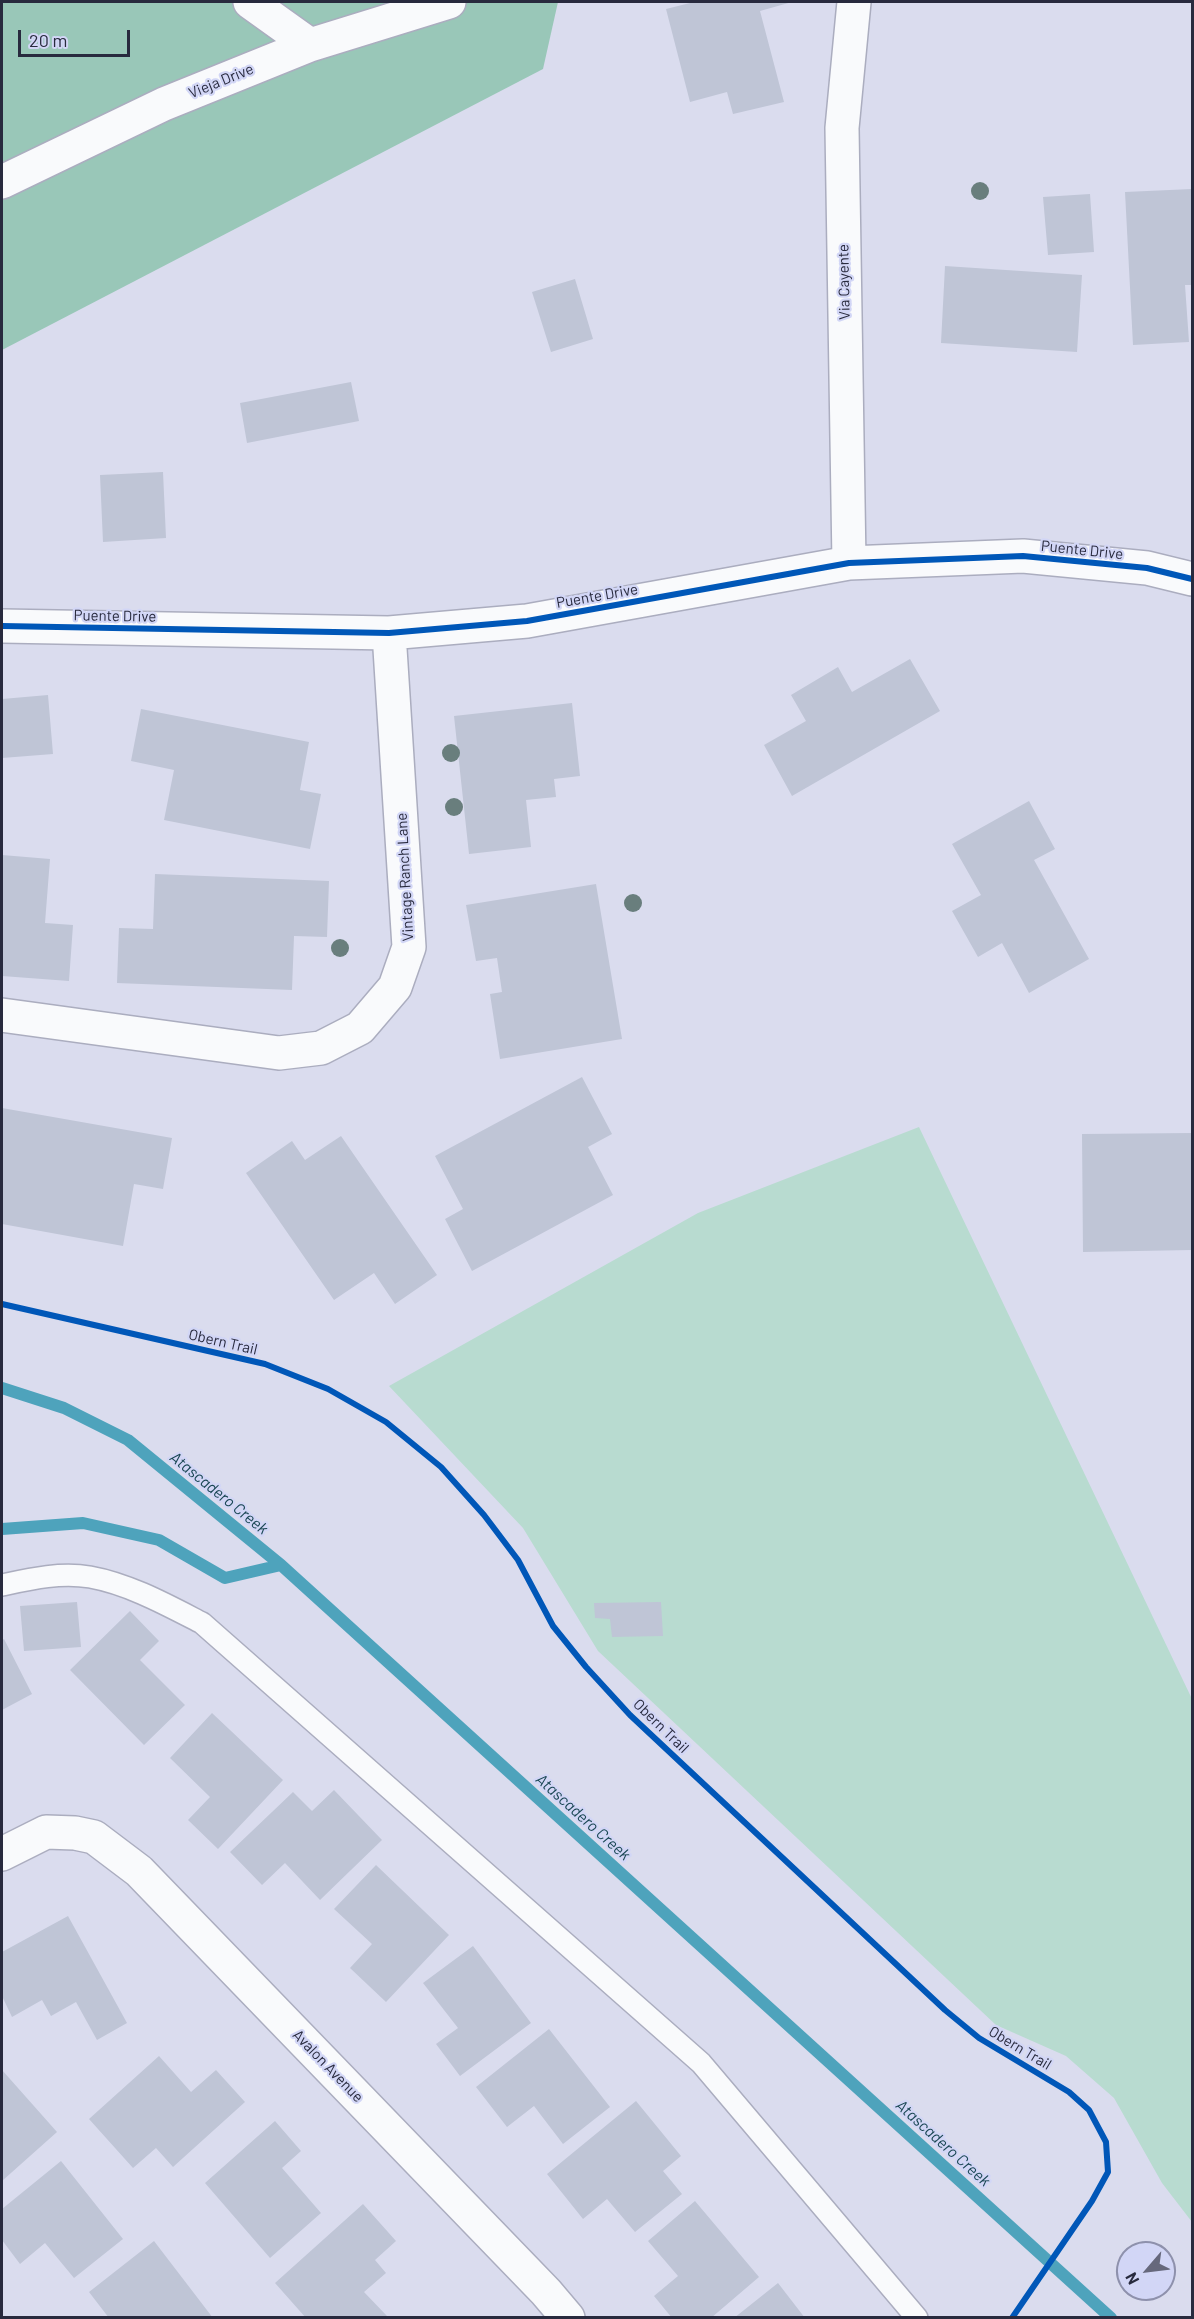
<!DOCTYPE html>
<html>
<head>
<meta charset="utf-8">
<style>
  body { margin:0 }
  #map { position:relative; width:1194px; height:2319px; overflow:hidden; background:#dadcee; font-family:Barlow,sans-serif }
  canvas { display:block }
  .frame { position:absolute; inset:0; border:3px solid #282a3e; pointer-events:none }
  .north { position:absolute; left:1116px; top:2241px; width:60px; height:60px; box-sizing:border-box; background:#d2d6f6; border:2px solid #8e91ac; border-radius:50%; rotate:242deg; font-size:16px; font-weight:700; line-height:24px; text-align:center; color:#282a3e }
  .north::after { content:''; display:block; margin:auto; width:21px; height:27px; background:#66687c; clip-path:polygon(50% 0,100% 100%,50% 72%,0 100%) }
  .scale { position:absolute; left:18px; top:30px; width:112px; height:27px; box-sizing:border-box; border:3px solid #282a3e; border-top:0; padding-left:8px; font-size:18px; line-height:21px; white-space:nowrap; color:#282a3e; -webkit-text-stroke:4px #d2d6f6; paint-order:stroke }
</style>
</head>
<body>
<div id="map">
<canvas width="1194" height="2319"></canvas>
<div class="frame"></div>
<div class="north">N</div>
<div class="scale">20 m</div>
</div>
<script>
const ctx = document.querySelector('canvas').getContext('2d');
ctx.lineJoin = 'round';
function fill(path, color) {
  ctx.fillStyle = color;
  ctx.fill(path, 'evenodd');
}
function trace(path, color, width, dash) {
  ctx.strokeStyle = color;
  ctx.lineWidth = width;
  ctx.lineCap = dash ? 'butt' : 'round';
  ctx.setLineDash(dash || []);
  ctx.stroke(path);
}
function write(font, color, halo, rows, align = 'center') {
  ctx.font = font + ' Barlow,sans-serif';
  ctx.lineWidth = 4.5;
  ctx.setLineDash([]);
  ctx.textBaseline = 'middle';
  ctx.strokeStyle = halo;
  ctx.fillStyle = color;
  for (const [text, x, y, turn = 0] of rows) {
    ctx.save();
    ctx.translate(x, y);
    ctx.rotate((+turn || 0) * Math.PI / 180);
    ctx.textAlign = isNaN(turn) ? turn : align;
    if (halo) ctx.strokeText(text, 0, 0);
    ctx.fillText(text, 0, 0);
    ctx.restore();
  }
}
const green = new Path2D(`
  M919 1127 1192 1699V2222L1162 2183 1114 2098 1066 2056 996 2025 598 1651 523 1528 389 1386 698 1213Z`);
const forest = new Path2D(`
  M2 2H558L543 69 2 350Z`);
const stream = new Path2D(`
  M2 1388 64 1408 128 1440 281 1565 1111 2318
  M2 1529 83 1523 159 1540 225 1578 281 1565`);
const building = new Path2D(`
  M694 2H792L760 11 784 102 733 114 727 92 690 102 666 9Z
  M1192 189V285H1185L1189 342 1133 345 1125 192Z
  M1090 194 1094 252 1048 255 1043 197Z
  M945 266 1082 275 1077 352 941 343Z
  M575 279 593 339 551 352 532 292Z
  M351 382 359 421 247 443 240 403Z
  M163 472 166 538 103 542 100 475Z
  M910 659 940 711 792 796 764 745 806 721 791 695 838 667 852 692Z
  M48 695 53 754 2 758V699Z
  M572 703 580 776 554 779 556 797 526 800 531 847 469 854 454 716Z
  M141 709 309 742 300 790 321 794 310 849 164 820 174 770 131 761Z
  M1029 801 1055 849 1034 860 1089 959 1029 993 1002 943 978 957 952 911 981 895 952 844Z
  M2 855 50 859 45 923 73 925 69 981 2 976Z
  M155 874 329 881 327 937 294 936 292 990 117 983 119 928 153 929Z
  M596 884 622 1039 500 1059 490 994 502 992 497 958 476 961 466 905Z
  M582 1077 612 1134 588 1147 613 1195 472 1271 445 1219 463 1209 435 1156Z
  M2 1108 172 1138 163 1189 134 1184 123 1246 2 1224Z
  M1192 1133V1250L1083 1252 1082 1134Z
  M341 1136 437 1275 395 1304 374 1273 334 1300 246 1173 292 1141 305 1160Z
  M77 1602 81 1647 24 1651 20 1606Z
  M661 1602 663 1636 612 1637 610 1619 595 1618 594 1603Z
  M130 1611 159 1641 140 1660 185 1705 144 1745 70 1670Z
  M4 1639 32 1694 2 1710V1640Z
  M212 1713 283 1780 218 1849 188 1820 210 1797 170 1758Z
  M334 1790 382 1840 320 1900 285 1863 262 1885 230 1852 293 1792 312 1811Z
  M376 1865 449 1935 386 2002 350 1968 372 1944 334 1909Z
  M68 1916 127 2023 97 2040 76 2002 51 2016 42 2000 12 2017 2 1996V1952Z
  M473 1946 531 2023 460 2076 436 2044 458 2028 423 1983Z
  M549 2029 610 2107 563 2144 534 2106 507 2127 476 2087Z
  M159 2056 191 2092 216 2070 245 2102 173 2167 156 2148 133 2168 89 2119Z
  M2 2070 57 2132 2 2181Z
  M636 2101 681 2156 663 2171 682 2194 635 2232 607 2199 583 2219 547 2174Z
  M275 2121 301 2151 282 2168 321 2213 270 2258 205 2183Z
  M61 2161 123 2239 74 2278 45 2243 20 2264 2 2240V2209Z
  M695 2201 759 2277 711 2318H672L654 2296 678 2276 648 2241Z
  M363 2204 396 2241 375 2260 386 2273 364 2292 387 2316 306 2318 275 2283Z
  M154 2241 213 2318H109L89 2292Z
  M778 2283 805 2318H734Z`);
const lane = new Path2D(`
  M2 1585C30 1579 60 1572 90 1577 129 1584 167 1605 202 1623L701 2063 917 2318`);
const street = new Path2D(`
  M250 2 310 45
  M2 182 164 104 310 45 449 2
  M849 563 842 128 854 2
  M2 626 389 633 527 621 849 563 1023 556 1147 568 1192 579
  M2 1015 279 1053 321 1048 360 1028 395 987 409 947 389 633
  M2 1854 46 1832 75 1833 94 1837 139 1871 546 2292 568 2318`);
const cycleway = new Path2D(`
  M2 626 389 633 527 621 849 563 1023 556 1147 568 1192 579
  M2 1304 265 1364 328 1389 386 1422 441 1467 484 1515 518 1560 553 1626 586 1667 630 1715 945 2010 979 2038 1069 2092 1089 2110 1106 2142 1108 2172 1092 2201 1012 2318`);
const trees = [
  [980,191],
  [451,753],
  [454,807],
  [633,903],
  [340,948]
];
const streetNames = [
  ["Vieja Drive",221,81,-22],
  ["Via Cayente",844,282,-91],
  ["Puente Drive",1082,550,6],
  ["Puente Drive",597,596,-10],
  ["Puente Drive",115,616,1],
  ["Vintage Ranch Lane",405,877,-93],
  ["Obern Trail",223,1342,13],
  ["Obern Trail",661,1726,44],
  ["Obern Trail",1020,2048,31],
  ["Avalon Avenue",328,2066,46]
];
const waterNames = [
  ["Atascadero Creek",219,1493,39],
  ["Atascadero Creek",583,1817,42],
  ["Atascadero Creek",943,2143,42]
];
fill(green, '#b8dbd0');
fill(forest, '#99c7b8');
trace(stream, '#4ea3bc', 12);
fill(building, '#bfc5d6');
trace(lane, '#abadbf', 24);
trace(street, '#abadbf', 36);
trace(lane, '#f9fafc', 21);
trace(street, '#f9fafc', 33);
trace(cycleway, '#0057b8', 6);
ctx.fillStyle = '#697e7d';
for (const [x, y] of trees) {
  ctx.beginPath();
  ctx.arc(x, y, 9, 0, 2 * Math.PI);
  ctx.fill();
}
write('15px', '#282a3e', '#d2d6f6', streetNames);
write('italic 16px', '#194653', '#d2d6f6', waterNames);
</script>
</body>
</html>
